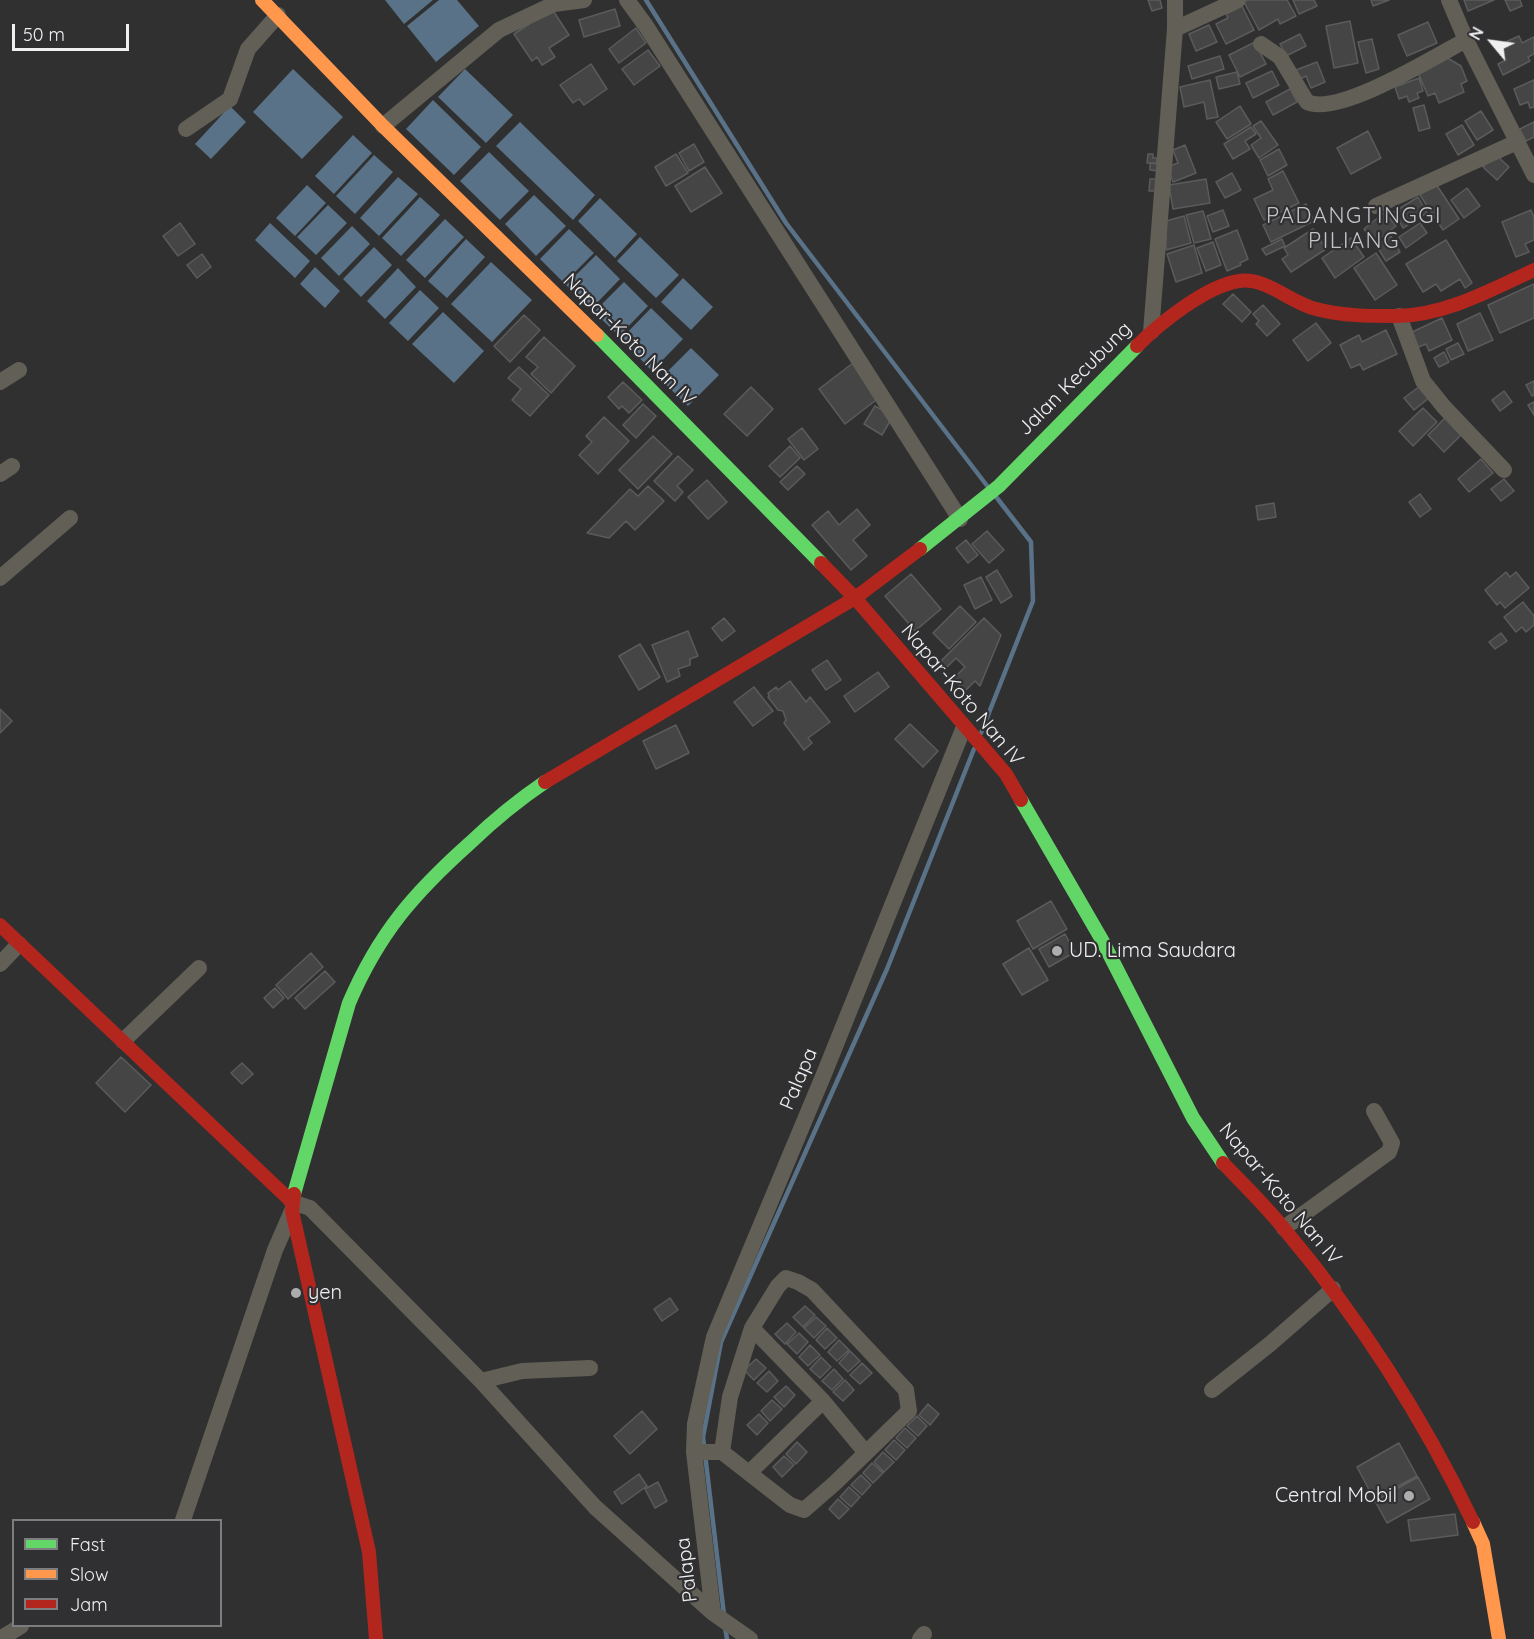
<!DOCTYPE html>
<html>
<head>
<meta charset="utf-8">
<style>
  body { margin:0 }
  #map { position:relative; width:1534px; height:1639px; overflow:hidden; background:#303031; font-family:Quicksand,sans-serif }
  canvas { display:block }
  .legend { position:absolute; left:12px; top:1519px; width:210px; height:108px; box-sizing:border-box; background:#302f32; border:2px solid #7d7c7e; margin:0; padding:8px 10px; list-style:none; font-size:18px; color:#f0f0f1 }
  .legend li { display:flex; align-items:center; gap:12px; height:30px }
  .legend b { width:30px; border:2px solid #7d7c7e }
  .north { position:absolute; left:1462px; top:12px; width:60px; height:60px; -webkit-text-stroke:4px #302f32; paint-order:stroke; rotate:299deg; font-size:16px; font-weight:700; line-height:24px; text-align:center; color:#f0f0f1 }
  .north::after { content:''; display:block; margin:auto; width:21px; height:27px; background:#f0f0f1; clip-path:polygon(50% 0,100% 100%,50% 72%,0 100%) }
  .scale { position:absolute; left:12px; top:24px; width:117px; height:27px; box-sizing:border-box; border:3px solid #f0f0f1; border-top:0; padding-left:8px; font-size:18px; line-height:21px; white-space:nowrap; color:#f0f0f1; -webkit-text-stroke:4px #302f32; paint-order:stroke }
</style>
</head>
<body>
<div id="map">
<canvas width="1534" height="1639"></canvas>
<ul class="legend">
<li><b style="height:8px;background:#63d668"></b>Fast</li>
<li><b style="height:8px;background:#ff974d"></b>Slow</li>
<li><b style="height:8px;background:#b3261e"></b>Jam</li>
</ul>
<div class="north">N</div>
<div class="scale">50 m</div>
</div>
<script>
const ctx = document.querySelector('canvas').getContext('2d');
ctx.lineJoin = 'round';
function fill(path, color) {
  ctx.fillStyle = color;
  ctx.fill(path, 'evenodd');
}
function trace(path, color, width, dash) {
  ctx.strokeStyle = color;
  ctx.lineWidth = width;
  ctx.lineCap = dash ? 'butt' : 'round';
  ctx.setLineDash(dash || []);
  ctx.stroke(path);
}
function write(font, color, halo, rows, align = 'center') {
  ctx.font = font + ' Quicksand,sans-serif';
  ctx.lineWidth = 4.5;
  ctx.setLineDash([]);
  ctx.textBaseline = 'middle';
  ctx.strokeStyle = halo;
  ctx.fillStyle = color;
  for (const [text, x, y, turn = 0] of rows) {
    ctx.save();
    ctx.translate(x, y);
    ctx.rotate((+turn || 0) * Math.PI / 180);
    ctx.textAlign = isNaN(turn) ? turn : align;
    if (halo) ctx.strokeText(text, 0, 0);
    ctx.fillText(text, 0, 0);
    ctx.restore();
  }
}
const water = new Path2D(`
  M385 0H433L404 24Z
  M439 0H457L479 26 436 62 407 26Z
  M293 69 343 117 302 159 253 112Z
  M465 69 513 115 486 143 438 97Z
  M433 100 481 147 454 175 406 129Z
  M230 106 246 122 211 159 195 144Z
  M520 122 595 195 573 220 496 146Z
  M353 135 372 153 334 194 315 176Z
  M489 152 529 191 500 220 460 181Z
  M374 155 393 172 355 214 336 196Z
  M398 177 418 194 379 236 360 218Z
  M307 185 326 203 295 236 276 218Z
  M534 195 566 226 536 256 505 224Z
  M420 197 440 215 401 256 382 238Z
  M600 198 637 234 615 258 578 221Z
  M328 205 347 223 316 255 297 237Z
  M445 219 464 237 425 278 406 260Z
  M270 223 310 261 295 278 255 240Z
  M352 226 370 244 339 276 321 258Z
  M569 229 594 253 564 283 540 259Z
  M640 237 679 275 656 298 617 261Z
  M466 239 485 257 447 298 428 281Z
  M374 247 392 265 361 297 343 279Z
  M596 255 620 279 591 309 566 285Z
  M491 262 532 300 492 342 451 304Z
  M315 267 340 291 325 308 300 284Z
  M398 268 416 287 385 319 367 301Z
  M683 278 713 307 691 330 661 302Z
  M624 282 648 306 619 336 594 312Z
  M420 290 439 308 408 341 389 323Z
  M651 308 683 339 652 371 621 339Z
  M443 312 484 351 454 383 412 344Z
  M691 348 719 375 688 406 660 379Z`);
const stream = new Path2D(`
  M646 0 786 223 988 487
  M981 733 1033 601 1031 542 997 498
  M724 1615 703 1437 721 1342 887 969 974 749
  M725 1627 727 1639`);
const building = new Path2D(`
  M1148 0H1160L1162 8 1152 11Z
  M1247 0H1287L1296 16 1280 24 1278 19 1259 30 1244 2Z
  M1293 0H1314L1317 6 1299 14Z
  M1371 0H1389L1373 6Z
  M1464 0H1494L1468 11Z
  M1505 0H1520L1522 6 1510 11Z
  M1242 6 1254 30 1226 44 1216 24 1228 18 1226 14Z
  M552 9 569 35 549 48 555 57 542 65 537 57 532 61 514 34Z
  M615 9 620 26 584 37 579 20Z
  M1350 21 1358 63 1334 68 1326 26Z
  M1428 22 1437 43 1407 56 1398 35Z
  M1209 25 1217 42 1196 51 1189 34Z
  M636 28 646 43 619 63 609 49Z
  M1300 34 1306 46 1286 56 1280 44Z
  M1519 36 1522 43 1534 37V54L1528 57 1530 61 1503 75 1498 64 1506 60 1499 45Z
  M1372 39 1379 69 1366 73 1358 42Z
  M1255 42 1266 64 1240 77 1229 55Z
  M648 50 660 66 634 85 622 69Z
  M1220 56 1224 69 1192 79 1188 66Z
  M1444 56 1461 66 1467 81 1461 84 1464 92 1439 103 1435 93 1428 96 1416 68Z
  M1317 62 1325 82 1311 88 1306 76 1300 79 1296 70Z
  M591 64 607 89 584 105 579 99 573 103 560 85Z
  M1272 71 1279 85 1253 98 1246 83Z
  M1237 72 1240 84 1219 89 1216 77Z
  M1419 78 1423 91 1417 93 1419 98 1409 102 1407 96 1399 99 1395 87Z
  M1210 80 1218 117 1207 119 1204 102 1184 107 1180 87Z
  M1534 80V107L1530 108 1528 102 1520 105 1514 89Z
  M1290 89 1297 102 1273 115 1266 102Z
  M1424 105 1430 128 1419 131 1413 108Z
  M1240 106 1251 124 1227 139 1216 122Z
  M1481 111 1493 130 1477 140 1465 121Z
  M1261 121 1278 145 1259 158 1251 145 1261 138 1253 126Z
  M1534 122V137L1526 141 1520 129Z
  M1462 125 1474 145 1458 155 1446 134Z
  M1251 127 1256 134 1245 141 1250 149 1233 159 1224 144Z
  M1368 131 1381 158 1351 174 1337 148Z
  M694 144 704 162 689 171 679 153Z
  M1185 145 1196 173 1173 182 1167 167 1178 163 1173 150Z
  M1279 149 1287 165 1268 176 1260 160Z
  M676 154 688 173 666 186 655 167Z
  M1148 154H1153V158H1157V163H1147Z
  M1495 154 1509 167 1497 180 1483 167Z
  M1150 163 1158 164V171L1150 170Z
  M705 167 722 193 691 212 675 186Z
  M1283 171 1299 203 1264 220 1254 199 1273 190 1268 179Z
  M1232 173 1241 190 1225 198 1216 182Z
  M1150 179H1157V191H1149Z
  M1206 179 1210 203 1173 209 1169 185Z
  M1436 184 1459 219 1443 230 1420 195Z
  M1467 188 1480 206 1464 218 1451 200Z
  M1418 197 1427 213 1403 228 1394 212Z
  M1306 204 1314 221 1271 242 1263 225Z
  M1223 210 1229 226 1213 232 1207 216Z
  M1531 210 1534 218V240L1525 244 1529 252 1516 257 1502 222Z
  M1203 211 1211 239 1194 243 1186 215Z
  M1385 212 1396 226 1374 243 1364 229Z
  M1184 216 1191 243 1166 250V221Z
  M180 223 195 244 178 256 163 236Z
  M1420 223 1427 233 1406 248 1399 237Z
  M1313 229 1326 249 1291 272 1282 259 1288 255 1284 248Z
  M1237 230 1248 259 1240 263 1241 265 1227 271 1215 239Z
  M1391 236 1400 252 1386 261 1376 245Z
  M1351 238 1364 257 1335 278 1322 258Z
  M1282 239 1285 246 1266 255 1262 249Z
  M1446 240 1472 283 1465 288 1460 279 1441 291 1436 284 1423 292 1406 264Z
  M1213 242 1221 265 1206 271 1197 248Z
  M1194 245 1202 273 1176 282 1167 254Z
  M1376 253 1397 285 1375 300 1354 268Z
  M202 254 211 267 197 278 187 265Z
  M1534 284V318L1500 333 1488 305Z
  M1233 294 1251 312 1242 322 1223 304Z
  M1263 305 1280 324 1267 336 1256 324 1259 321 1253 314Z
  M1480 313 1493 340 1468 351 1457 324Z
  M524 315 540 330 510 362 494 346Z
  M1442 318 1452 340 1429 351 1426 344 1416 348 1410 333Z
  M1316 323 1331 343 1308 361 1293 340Z
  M1386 330 1397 354 1363 370 1360 364 1351 368 1340 345 1359 335 1362 342Z
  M544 337 575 366 551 393 531 374 538 367 526 357Z
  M1458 343 1464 354 1451 360 1446 349Z
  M1444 352 1449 362 1439 367 1434 358Z
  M853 363 880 397 845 424 819 389Z
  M519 367 549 395 530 416 512 400 521 389 508 378Z
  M1534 381V395L1532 396 1526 385Z
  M623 382 642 400 629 413 622 406 619 409 608 397Z
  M1420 386 1429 398 1414 410 1404 398Z
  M751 387 773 409 747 436 724 414Z
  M1504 391 1512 402 1500 411 1492 400Z
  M1534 402V415L1528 405Z
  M643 404 656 416 636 438 623 425Z
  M875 406 893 416 882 435 864 424Z
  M1423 408 1437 422 1413 446 1399 431Z
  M604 417 629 441 598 474 579 455 592 442 586 436Z
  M1446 417 1462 434 1444 452 1428 435Z
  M802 428 818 449 804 460 788 439Z
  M653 436 672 454 638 489 619 470Z
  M790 446 800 458 780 477 769 466Z
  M678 456 693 470 677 486 683 492 675 501 654 481Z
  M1481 459 1493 473 1469 492 1458 479Z
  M797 466 805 474 788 490 780 482Z
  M1504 479 1514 491 1501 501 1491 489Z
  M707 480 727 502 708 519 688 497Z
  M648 486 664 501 635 530 626 521 609 538 587 533 630 489 638 496Z
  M1420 494 1431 509 1420 517 1409 502Z
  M1274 503 1276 517 1258 520 1256 506Z
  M857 509 870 525 853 540 867 556 851 570 812 525 828 511 839 525Z
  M987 531 1004 550 989 563 972 544Z
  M966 540 978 555 968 563 956 548Z
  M997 570 1012 596 1001 603 986 577Z
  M1506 572 1510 577 1516 572 1529 588 1505 608 1500 602 1497 605 1485 590Z
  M911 574 941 609 915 631 885 596Z
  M981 577 992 600 975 609 964 585Z
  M1523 602 1534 616V625L1526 632 1522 627 1516 632 1504 617Z
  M960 606 976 622 949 649 933 633Z
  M724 618 735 631 722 641 712 628Z
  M984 618 1001 635 980 686 975 681 965 691 953 679 965 667 956 658 944 670 938 664Z
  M688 631 698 656 690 659V665L678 669 680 676 667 682 652 645Z
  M1501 633 1507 641 1495 649 1489 642Z
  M640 644 660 677 639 690 619 656Z
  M827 660 841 680 826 690 812 670Z
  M878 672 889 687 855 712 844 696Z
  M790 681 806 702 810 697 830 722 808 738 812 743 804 750 784 723 786 720 783 711 778 710 768 697 769 696 768 693 776 687 778 690Z
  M754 687 773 711 753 726 734 702Z
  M0 709 12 721 0 733Z
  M910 724 938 751 923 767 895 739Z
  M676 725 689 753 656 769 643 741Z
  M1051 901 1067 929 1033 949 1017 921Z
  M1065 934 1075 952 1049 967 1039 949Z
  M1029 948 1048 980 1022 995 1003 964Z
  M311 953 323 967 288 999 276 985Z
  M325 971 335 982 305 1009 295 998Z
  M275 988 284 998 273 1008 264 998Z
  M121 1057 151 1085 125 1112 96 1083Z
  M242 1063 253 1074 242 1084 231 1073Z
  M670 1298 678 1310 662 1321 654 1309Z
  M805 1306 815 1315 803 1327 793 1317Z
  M816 1317 826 1326 814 1338 804 1328Z
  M787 1323 796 1332 785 1344 775 1334Z
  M827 1328 837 1338 825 1349 816 1340Z
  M799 1333 808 1342 797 1354 787 1344Z
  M839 1340 849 1350 837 1361 828 1352Z
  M810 1345 820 1355 808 1366 799 1357Z
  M850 1351 860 1361 848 1372 839 1363Z
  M821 1357 831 1367 820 1378 810 1369Z
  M756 1359 766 1368 754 1380 744 1370Z
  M862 1363 872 1373 860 1384 850 1375Z
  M834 1369 843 1379 832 1390 822 1381Z
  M769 1371 778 1381 767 1392 757 1383Z
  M845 1380 854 1390 843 1401 833 1392Z
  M786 1386 795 1395 784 1407 774 1397Z
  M772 1400 782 1409 770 1421 761 1411Z
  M928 1404 939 1414 930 1425 919 1415Z
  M642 1411 657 1429 630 1454 614 1436Z
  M759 1414 768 1423 757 1435 747 1425Z
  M917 1416 927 1426 918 1436 907 1426Z
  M905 1428 916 1438 907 1448 896 1438Z
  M894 1440 905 1450 896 1460 885 1450Z
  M797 1442 807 1452 796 1464 786 1454Z
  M1399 1443 1417 1476 1374 1499 1357 1467Z
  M883 1452 894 1462 884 1472 874 1462Z
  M784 1456 794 1465 782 1477 773 1467Z
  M872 1463 883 1473 873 1483 863 1473Z
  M639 1474 647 1486 622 1504 614 1492Z
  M861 1475 871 1485 862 1495 851 1485Z
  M1418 1477 1430 1499 1387 1523 1375 1501Z
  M658 1482 667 1501 655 1508 645 1489Z
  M849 1487 860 1497 851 1507 840 1497Z
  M838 1499 849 1509 839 1519 829 1509Z
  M1455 1514 1458 1535 1411 1541 1408 1520Z`);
const street = new Path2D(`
  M627 0 646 26 960 519
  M1449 0 1466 40 1534 175
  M1175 29 1238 0
  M1261 44 1280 57 1307 102C1338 117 1436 56 1466 40
  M383 126 499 30 554 4 584 0
  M186 129 230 99 248 49 278 15
  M1376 206 1517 142
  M1399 316 1423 381 1444 407 1504 470
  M1151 332 1175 29V0
  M0 382 19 370
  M0 474 12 466
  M0 578 70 518
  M0 964 19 944
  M123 1041 199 968
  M292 1202 310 1208 481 1381 595 1507 713 1613 750 1639
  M1284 1228 1389 1152 1392 1143 1374 1111
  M481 1381 522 1371 590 1368
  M1212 1390 1270 1344 1333 1289
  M694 1452H722L790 1505 804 1510 835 1483 909 1411 906 1390 812 1290 798 1282 786 1278 778 1286 752 1328
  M722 1452 730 1397 752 1328 823 1401 866 1453
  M749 1473 823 1401
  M183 1520 275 1250 292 1211
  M713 1613 694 1452 695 1424 714 1337 824 1074 964 727
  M0 1639 21 1626
  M920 1639 924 1634`);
const fast = new Path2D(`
  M597 335 821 563
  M920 549 999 486 1137 346
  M1021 800 1102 940 1193 1118 1223 1163
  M294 1194 349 1003C379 933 414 893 470 843 494 820 517 801 545 782`);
const slow = new Path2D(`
  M262 0 383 126 597 335
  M1473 1522 1483 1544 1499 1639`);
const jam = new Path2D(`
  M1137 346C1160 323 1206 286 1239 281 1266 277 1291 303 1316 309 1342 316 1370 316 1397 316 1446 315 1491 290 1534 270
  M821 563 855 598 1006 774 1021 800
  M545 782 855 598 920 549
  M0 925 292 1202
  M1223 1163C1244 1185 1266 1206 1285 1230 1360 1319 1423 1418 1473 1522
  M294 1194 292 1211 369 1552 376 1639`);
const markers = [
  [1057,951,6,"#adadae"],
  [296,1293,6,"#adadae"],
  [1409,1496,6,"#adadae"]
];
const streetNames = [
  ["Napar-Koto Nan IV",629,340,45],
  ["Jalan Kecubung",1075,379,-45],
  ["Napar-Koto Nan IV",962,695,50],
  ["Palapa",799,1079,-67],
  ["Napar-Koto Nan IV",1280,1194,50],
  ["Palapa",687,1570,-97]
];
const poiNames = [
  ["UD. Lima Saudara",1069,951],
  ["yen",308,1293],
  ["Central Mobil",1397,1496,"right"]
];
const quarterNames = [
  ["PADANGTINGGI",1354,216],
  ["PILIANG",1354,241]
];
fill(water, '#597287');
trace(stream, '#597287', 4.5);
fill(building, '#454546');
trace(building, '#5c5b5c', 1.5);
trace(street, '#626056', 16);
trace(fast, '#63d668', 14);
trace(slow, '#ff974d', 14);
trace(jam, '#b3261e', 14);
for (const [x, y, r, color] of markers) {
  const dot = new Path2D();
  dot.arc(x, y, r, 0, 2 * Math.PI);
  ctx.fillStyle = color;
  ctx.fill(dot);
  trace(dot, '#302f32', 2);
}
write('20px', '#f0f0f1', '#302f32', streetNames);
write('20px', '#f0f0f1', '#302f32', poiNames, 'left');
ctx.letterSpacing = '1.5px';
write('22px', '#c4c3c6', '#302f32', quarterNames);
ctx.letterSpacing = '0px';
</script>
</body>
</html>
